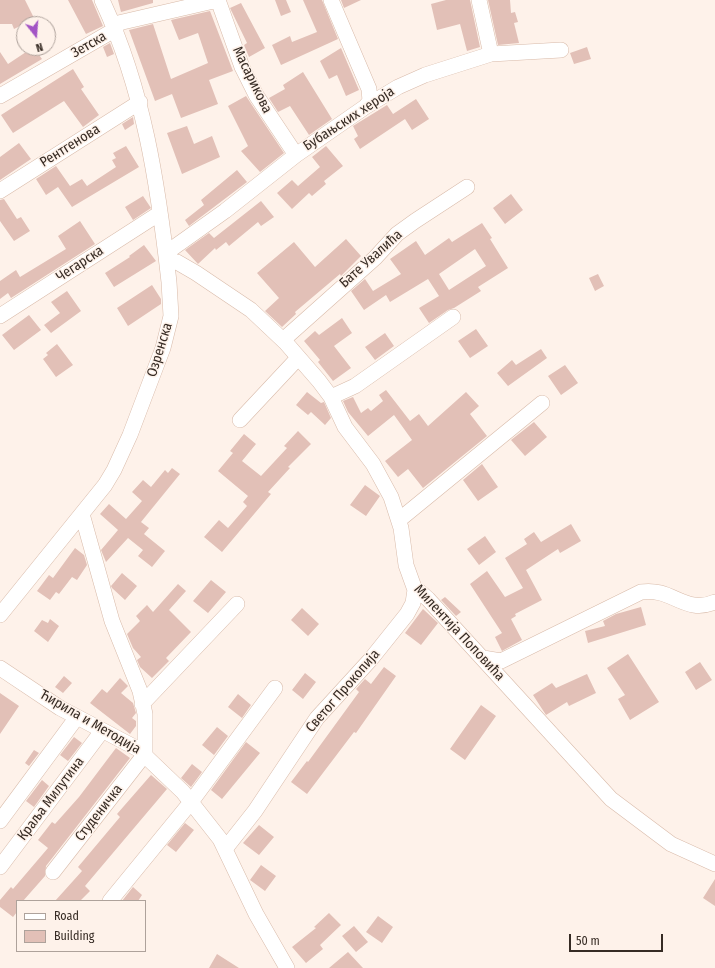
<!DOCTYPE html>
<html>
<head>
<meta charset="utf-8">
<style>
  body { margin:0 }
  #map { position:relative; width:715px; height:968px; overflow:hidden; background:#fef2ea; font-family:"Fira Sans Condensed",sans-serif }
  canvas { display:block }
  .legend { position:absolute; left:16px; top:900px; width:130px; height:52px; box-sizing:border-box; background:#fef2ea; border:1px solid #aea29b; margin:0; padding:5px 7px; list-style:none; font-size:12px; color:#362b24 }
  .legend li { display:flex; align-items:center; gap:8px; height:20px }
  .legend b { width:20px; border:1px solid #aea29b }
  .north { position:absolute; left:16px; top:16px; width:40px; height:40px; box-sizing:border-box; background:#fef2ea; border:1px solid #aea29b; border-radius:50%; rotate:163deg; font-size:11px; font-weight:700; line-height:16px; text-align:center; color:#362b24 }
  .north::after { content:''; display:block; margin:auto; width:14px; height:18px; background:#a354c5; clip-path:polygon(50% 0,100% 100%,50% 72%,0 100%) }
  .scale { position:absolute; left:569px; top:934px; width:94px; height:18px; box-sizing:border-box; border:2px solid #362b24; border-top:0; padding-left:5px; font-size:12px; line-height:14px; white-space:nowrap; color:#362b24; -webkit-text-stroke:3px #fef2ea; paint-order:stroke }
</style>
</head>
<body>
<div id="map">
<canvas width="715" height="968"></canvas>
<ul class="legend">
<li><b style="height:5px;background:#fff"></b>Road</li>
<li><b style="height:11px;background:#e2c0b7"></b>Building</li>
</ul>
<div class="north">N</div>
<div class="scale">50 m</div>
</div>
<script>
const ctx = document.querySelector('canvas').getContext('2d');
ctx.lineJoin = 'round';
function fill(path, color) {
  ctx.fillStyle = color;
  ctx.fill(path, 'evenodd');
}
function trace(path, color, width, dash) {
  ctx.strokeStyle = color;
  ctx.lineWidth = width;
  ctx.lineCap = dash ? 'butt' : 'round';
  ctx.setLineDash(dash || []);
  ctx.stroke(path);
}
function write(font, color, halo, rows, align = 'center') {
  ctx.font = font + ' "Fira Sans Condensed",sans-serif';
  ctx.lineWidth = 3;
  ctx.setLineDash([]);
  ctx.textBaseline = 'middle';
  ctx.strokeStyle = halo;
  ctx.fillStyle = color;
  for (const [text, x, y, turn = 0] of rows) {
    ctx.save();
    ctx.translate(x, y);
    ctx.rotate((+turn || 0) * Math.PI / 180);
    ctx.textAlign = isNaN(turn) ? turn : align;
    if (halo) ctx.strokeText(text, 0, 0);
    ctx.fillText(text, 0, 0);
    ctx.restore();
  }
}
const building = new Path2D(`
  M0 0H25L37 24H24L14 29 12 24H0Z
  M68 0H92L103 26 86 34Z
  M118 0H153V3L121 12Z
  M275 0H286L291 12 281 16Z
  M303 0H322L338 39 281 65 272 45 290 36 292 42 317 32Z
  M341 0H361L344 8Z
  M446 0H470L480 47 467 51 460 24 437 30 431 4Z
  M488 0H510L511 13 515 12 518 22 514 23 519 43 498 45Z
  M241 3 265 48 249 57 244 45 247 43 230 8Z
  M210 11 233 71 209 80 218 104 181 118 172 94 155 101 129 30 153 24 171 79 208 63 198 33 179 40 171 20Z
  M110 43 114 54 107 57 103 47Z
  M587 47 591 59 574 64 570 53Z
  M32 48H34L42 59 0 84V52L8 64Z
  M341 48 359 90 346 96 337 75 329 79 320 61Z
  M73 69 84 87 81 89 99 115 83 127 64 101 13 133 1 115Z
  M303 72 332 119 309 135 290 106 278 112 269 98 285 89 283 85Z
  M246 96 284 153 260 172 241 151 248 146 228 106Z
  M416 99 429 119 412 130 405 119 360 149 354 139 358 136 353 126 387 105 393 114Z
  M133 117 134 124 125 130 122 124Z
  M187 126 194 144 212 136 220 157 182 174 167 133Z
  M19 143 31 159 0 180V157Z
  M126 146 139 167 72 207 58 187 46 195 36 179 56 166 70 186 82 179 87 186 116 167 112 160 116 158 113 153Z
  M326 146 343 166 324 181 326 184 312 196 309 193 292 209 277 193 292 180 298 186 320 167 312 157Z
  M237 170 247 182 189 226 185 220 204 205 201 200Z
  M511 194 523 210 505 224 493 208Z
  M143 196 151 208 133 220 125 207Z
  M4 199 17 219 21 217 30 231 14 241 0 221V200Z
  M261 201 274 217 261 226 258 222 229 246 226 242 216 250 215 248 198 264 185 250 209 233 214 238Z
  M80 221 95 244 11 298 8 293 0 299V281L16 270 20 277 66 249 58 236Z
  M482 223 492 238 490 239 508 268 478 287 481 291 454 308 448 310 429 323 419 308 439 296 428 279 390 302 386 295 364 310 351 291 365 279 373 291 401 274 390 259 416 241 425 255 449 238 452 242ZM475 249 486 266 449 290 439 274Z
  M346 239 361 256 341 276 340 274 295 312 296 314 282 327 265 311 279 298 257 273 294 242 315 267Z
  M144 245 156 261 114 287 105 273 130 257 129 256Z
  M598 274 604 286 595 291 589 278Z
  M152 285 161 299V304L128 326 117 308Z
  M67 291 81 311 51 333 44 325 60 313 51 302Z
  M29 315 41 330 14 350 2 335Z
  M342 318 352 333 334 346 351 368 333 381 318 362 320 360 304 341 315 331 319 335Z
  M476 329 488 346 470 358 458 341Z
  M385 333 394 346 375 360 365 347Z
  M57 344 73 365 56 377 43 359 48 355 46 353Z
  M541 349 547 358 508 386 497 373 512 360 516 365Z
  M565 365 578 383 561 395 548 376Z
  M386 390 410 421 419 414 428 426 466 392 479 406 470 414 487 436 423 488 408 469 398 477 385 461 412 440 394 415 368 436 348 412 343 401 353 397 361 413 368 408 371 411 383 401 379 395Z
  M307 392 321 403 324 402 331 418 325 425 311 412 308 415 296 405Z
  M534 422 547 437 525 456 511 440Z
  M298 431 311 444 288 467 290 468 268 492 271 494 222 552 204 537 219 520 228 528 247 506 243 502 248 496 218 471 233 453 230 451 244 434 256 444 242 461 261 476 287 448 284 446Z
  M482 464 498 487 478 501 463 480Z
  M172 468 180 474 141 522 149 528 144 534 165 551 152 567 138 556 143 550 128 538 106 562 101 550 118 530 100 514 109 504 126 519 142 501 132 492 143 480 151 487 165 470 168 473Z
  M365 485 380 496 366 516 350 505Z
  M571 524 581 541 560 553 558 549 526 570 542 600 515 614 516 616 511 619 522 640 502 651 495 637 502 633 470 584 487 571 505 597 523 588 505 558 527 544 524 539 534 532 541 542Z
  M485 536 496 552 479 565 467 549Z
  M75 548 84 555 87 565 77 580 72 577 59 594 56 592 50 600 37 591 49 575 53 578Z
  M122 573 137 586 125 600 112 588 111 586Z
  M211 580 226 592 208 613 193 601Z
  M178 584 186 591 169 610 191 632 166 658 169 661 152 678 140 667 137 660 141 657 133 648 127 634 140 621 136 616 147 605 153 612Z
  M445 597 461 612 456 616 441 600Z
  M641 607 646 625 588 643 585 631 605 626 603 621 616 614Z
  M302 608 319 624 308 636 291 620Z
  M423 609 438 623 421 645 405 633Z
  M50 619 59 626 48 642 34 631 42 620 48 623Z
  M628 654 659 702 630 720 618 699 625 695 607 668Z
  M700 662 712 680 696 690 685 672Z
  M384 667 396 676 356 733 354 732 307 794 291 782 307 761 308 762 359 692 356 689 365 679 371 684Z
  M305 673 316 682 303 699 292 690Z
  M587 674 596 693 569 706 567 702 546 715 533 695 552 683 556 688Z
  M64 676 72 683 63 693 55 687Z
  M120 678 128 686 121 693 133 703 136 713 132 718 136 721V726L130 734 90 703 102 689 107 693Z
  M0 693 19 706 0 734Z
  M238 694 251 705 242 718 228 707Z
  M481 705 496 716 465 760 450 749Z
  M217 727 228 736 214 755 202 745Z
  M74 737 82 743 68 761 60 755Z
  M246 742 260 753 222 799 211 790Z
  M116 748 130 758 46 866 45 876 23 901H17V912L13 917 0 907V900L11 887 13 889 48 848 38 840 52 822 55 824 79 797Z
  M34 750 39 753 29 766 25 763Z
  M192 764 202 772 191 787 181 778Z
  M151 775 167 789 85 886 90 891 80 901H55L82 871 78 867 120 817 117 814Z
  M42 780 49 786 34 807 26 801Z
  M185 823 194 830 176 852 167 845Z
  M259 825 274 837 259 855 243 843Z
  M261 865 276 876 265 891 250 880Z
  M715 879V906L703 898Z
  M133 887 142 895 138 901H122Z
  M329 913 341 925 320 945 323 949 306 963 292 947 316 928 314 927Z
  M378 916 393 927 382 943 366 932Z
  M354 926 368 942 356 952 342 936Z
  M348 952 363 968H329Z
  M217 954 239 968H209Z`);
const minor = new Path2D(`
  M218 0 242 67 256 95 296 155
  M331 0 369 89 370 101 365 107
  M479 0 491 54
  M114 24 218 0
  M0 96 116 29
  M0 191 140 102
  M166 253 225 211 296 155 365 107 398 87 425 75 491 54 561 50
  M167 260 177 262 196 273 251 310 286 343 319 381 331 397 345 427 373 464 391 497 401 528 406 565 415 590 420 592 428 599 611 799 671 844 715 864
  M0 316 160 213
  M283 340 375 258 397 234 415 221 467 187
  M331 397 355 386 453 317
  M240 420 298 358
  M82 514 112 621 140 691 145 714V754
  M399 520 542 403
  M0 615 105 485 114 470 130 435 163 348 171 316 169 282C158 184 144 90 102 0
  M483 658 501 661 641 592C672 587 685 615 715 602
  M0 668 60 708 138 749 183 792 220 839 256 914 287 968
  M142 704 237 604
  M0 821 77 717
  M225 849 255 811 317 718 371 659 407 614 413 603 415 590
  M0 867 102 731
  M53 872 145 754
  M110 901 191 802 275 688`);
const streetNames = [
  ["Зетска",89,45,-30],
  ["Масарикова",252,80,64],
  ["Бубањских хероја",349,119,-33],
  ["Рентгенова",70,146,-32],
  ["Бате Увалића",371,259,-42],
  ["Чегарска",80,264,-33],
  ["Озренска",160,350,-73],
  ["Милентија Поповића",459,633,47],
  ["Светог Прокопија",343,691,-49],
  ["Ћирила и Методија",90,722,30],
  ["Краља Милутина",51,799,-53],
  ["Студеничка",99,813,-52]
];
fill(building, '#e2c0b7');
trace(minor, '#d8baa9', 16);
trace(minor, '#fff', 15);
write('14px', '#362b24', '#fef2ea', streetNames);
</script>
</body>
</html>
